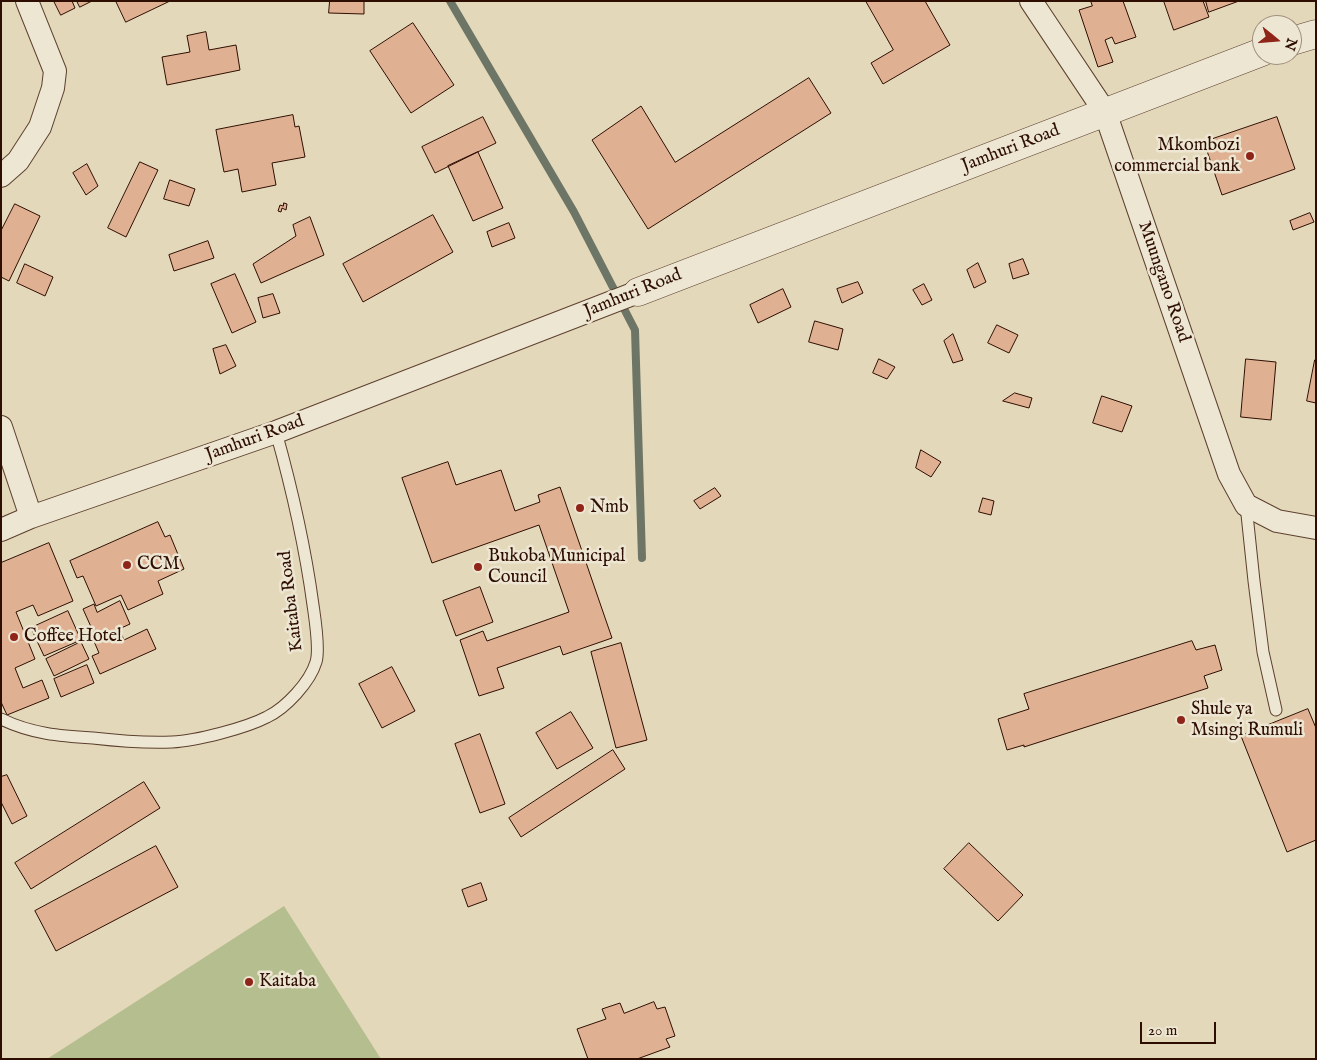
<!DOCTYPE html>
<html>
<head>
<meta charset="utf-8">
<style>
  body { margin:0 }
  #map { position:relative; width:1317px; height:1060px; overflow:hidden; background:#e4d8ba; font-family:"IM FELL English",serif }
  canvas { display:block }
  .frame { position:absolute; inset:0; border:2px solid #2e0e01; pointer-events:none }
  .north { position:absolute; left:1252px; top:15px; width:50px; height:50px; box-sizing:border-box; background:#ede6d2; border:1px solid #a1907e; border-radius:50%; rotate:107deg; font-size:14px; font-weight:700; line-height:20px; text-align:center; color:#2e0e01 }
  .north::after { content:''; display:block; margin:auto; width:18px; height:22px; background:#8f2418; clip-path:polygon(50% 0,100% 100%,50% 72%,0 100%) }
  .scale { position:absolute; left:1140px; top:1022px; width:76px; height:22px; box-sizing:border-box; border:2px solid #2e0e01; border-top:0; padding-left:6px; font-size:15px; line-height:18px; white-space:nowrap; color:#2e0e01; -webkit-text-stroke:4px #ede6d2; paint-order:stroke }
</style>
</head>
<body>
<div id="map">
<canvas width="1317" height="1060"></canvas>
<div class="frame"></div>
<div class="north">N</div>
<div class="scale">20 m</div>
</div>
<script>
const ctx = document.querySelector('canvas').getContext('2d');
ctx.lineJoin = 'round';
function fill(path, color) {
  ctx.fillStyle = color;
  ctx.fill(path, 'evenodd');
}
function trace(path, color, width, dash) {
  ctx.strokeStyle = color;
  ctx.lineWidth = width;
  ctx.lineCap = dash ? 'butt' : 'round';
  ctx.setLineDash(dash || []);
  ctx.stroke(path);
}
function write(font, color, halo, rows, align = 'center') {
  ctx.font = font + ' "IM FELL English",serif';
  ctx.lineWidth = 5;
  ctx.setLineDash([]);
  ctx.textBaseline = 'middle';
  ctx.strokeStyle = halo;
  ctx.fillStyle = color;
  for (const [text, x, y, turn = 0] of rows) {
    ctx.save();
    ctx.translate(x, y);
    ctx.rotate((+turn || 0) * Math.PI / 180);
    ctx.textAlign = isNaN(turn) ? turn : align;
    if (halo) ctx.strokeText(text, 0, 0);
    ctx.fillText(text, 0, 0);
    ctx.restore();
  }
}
const green = new Path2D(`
  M284 906 381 1059H47Z`);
const stream = new Path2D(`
  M450 1 574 212 635 330 642 558`);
const building = new Path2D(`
  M54 1H72L75 8 61 15Z
  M77 1H92L80 7Z
  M116 1H170L126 22Z
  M330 1H364V14L329 13Z
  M866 1H925L950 45 883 84 871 63 893 50Z
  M1091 1H1123L1136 37 1115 44 1112 37 1105 40 1113 62 1098 67 1079 10 1092 6Z
  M1164 1H1203L1209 17 1174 30Z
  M1206 1H1239L1209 12Z
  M413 23 454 85 411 113 370 51Z
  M206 32 209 50 236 45 240 70 167 85 162 57 190 52 187 36Z
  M809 78 831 113 648 229 592 140 641 106 675 162Z
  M293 115 295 127 299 126 305 157 272 163 276 185 242 192 238 169 224 172 216 130Z
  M483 117 496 143 435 173 422 147Z
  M1277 117 1295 169 1222 195 1204 142Z
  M478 152 503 208 473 221 448 166Z
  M140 162 158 170 126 237 108 228Z
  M87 164 98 186 86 195 73 173Z
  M170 180 195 189 189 206 164 199Z
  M284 203 287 204 286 210 282 208 281 212 278 211 280 205 283 206Z
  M15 204 40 216 9 281 1 277V231Z
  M1310 213 1314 222 1293 230 1290 221Z
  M433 215 453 252 363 302 343 264Z
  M310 217 324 255 261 283 253 264 296 236 293 225Z
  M509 223 515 238 492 247 487 232Z
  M208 241 214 258 174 271 169 255Z
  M1023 259 1029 274 1013 279 1009 264Z
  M978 263 986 282 974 288 967 270Z
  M25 264 53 277 45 296 17 283Z
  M235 274 256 322 232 333 211 284Z
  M858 282 863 293 842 303 837 289Z
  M924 284 932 300 922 305 913 290Z
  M783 289 791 307 758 323 750 305Z
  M273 294 280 313 263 318 258 298Z
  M815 321 843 329 838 350 809 342Z
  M997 325 1018 335 1009 353 988 343Z
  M953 334 963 360 953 363 944 341Z
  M226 345 236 366 220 374 213 349Z
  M879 359 895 367 887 379 873 373Z
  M1246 359 1276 362 1271 420 1241 417Z
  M1315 360H1316V403L1307 401Z
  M1015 393 1032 398 1029 408 1003 401Z
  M1102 396 1132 406 1122 432 1093 423Z
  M921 450 941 462 931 477 916 468Z
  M448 462 456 485 501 470 515 511 540 502 538 495 560 487 612 638 563 655 560 646 497 668 504 688 479 696 460 640 483 631 487 641 569 612 539 525 432 563 402 478Z
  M715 488 721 496 700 509 694 501Z
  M983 498 994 501 991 515 979 512Z
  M158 522 165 537 170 535 184 569 158 581 163 594 128 610 121 595 96 606 83 576 77 578 70 561Z
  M49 543 73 601 38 616 33 605 16 612 35 659 15 668 23 688 42 680 49 698 7 715 1 702V563Z
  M480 587 493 622 456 636 443 601Z
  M120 601 130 624 119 629 124 640 147 629 156 649 100 674 92 656 99 653 93 639 96 638 83 609 94 604 97 612Z
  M68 611 81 640 44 656 31 628Z
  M1192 641 1196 650 1215 645 1222 670 1204 676 1208 688 1024 747V745L1007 750 998 719 1029 709 1024 694Z
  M81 642 89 659 54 676 46 659Z
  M621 643 647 740 616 748 591 652Z
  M87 665 94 683 61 697 54 679Z
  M392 667 415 711 382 728 359 684Z
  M1308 709 1316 728V840L1287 852 1241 736Z
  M571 712 593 748 557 769 536 733Z
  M480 734 505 804 480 813 455 744Z
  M613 750 625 769 521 837 509 818Z
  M7 775 27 816 12 824 1 802V777Z
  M144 782 160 808 31 889 15 863Z
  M969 843 1023 895 998 921 944 869Z
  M156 846 178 887 56 951 35 911Z
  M481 883 487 900 468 907 462 890Z
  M654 1002 657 1009 665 1007 675 1036 666 1039 670 1047 637 1059H588L577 1029 606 1019 602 1009 620 1003 624 1013Z`);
const service = new Path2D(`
  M1246 505 1254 581 1263 652 1276 710
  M1 719C32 734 60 736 93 738 119 741 146 743 172 742 196 741 246 728 267 717 286 708 310 682 316 662 320 649 315 619 313 605 305 546 292 489 276 432`);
const minor = new Path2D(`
  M1031 1 1105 112 1229 474 1246 505 1277 521 1316 528
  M1 176 18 161 40 127 53 88 55 71 27 1
  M1 427 31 517
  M1 530 31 517 276 432 638 292`);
const tertiary = new Path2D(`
  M1292 41 1316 34
  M638 292 1262 52`);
const markers = [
  [1250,156,5,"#8f2418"],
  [580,508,5,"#8f2418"],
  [127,565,5,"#8f2418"],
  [478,567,5,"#8f2418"],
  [14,637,5,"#8f2418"],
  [1181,720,5,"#8f2418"],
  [249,982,5,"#8f2418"]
];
const poiNames = [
  ["Mkombozi",1240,146,"right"],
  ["commercial bank",1240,167,"right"],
  ["Nmb",590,508],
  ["Bukoba Municipal",488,557],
  ["Council",488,578],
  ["CCM",137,565],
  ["Coffee Hotel",24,637],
  ["Shule ya",1191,710],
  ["Msingi Rumuli",1191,731],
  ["Kaitaba",259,982]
];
const streetNames = [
  ["Jamhuri Road",1011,149,-21],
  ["Muungano Road",1163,282,71],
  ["Jamhuri Road",633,294,-22],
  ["Jamhuri Road",255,439,-20],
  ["Kaitaba Road",292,601,-97]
];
fill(green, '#b5be8f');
trace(stream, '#6d7666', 8);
fill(building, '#dfb091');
trace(building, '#2e0e01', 1);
trace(service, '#5c402f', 13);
trace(minor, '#5c402f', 24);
trace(tertiary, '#5c402f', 29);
trace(service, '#ede6d2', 11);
trace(minor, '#ede6d2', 22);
trace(tertiary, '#ede6d2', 28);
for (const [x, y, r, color] of markers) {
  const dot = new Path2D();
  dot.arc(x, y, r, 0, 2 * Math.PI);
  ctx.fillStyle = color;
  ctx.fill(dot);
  trace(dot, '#ede6d2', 2);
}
write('18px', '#2e0e01', '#ede6d2', poiNames, 'left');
write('18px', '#2e0e01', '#ede6d2', streetNames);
</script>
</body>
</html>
